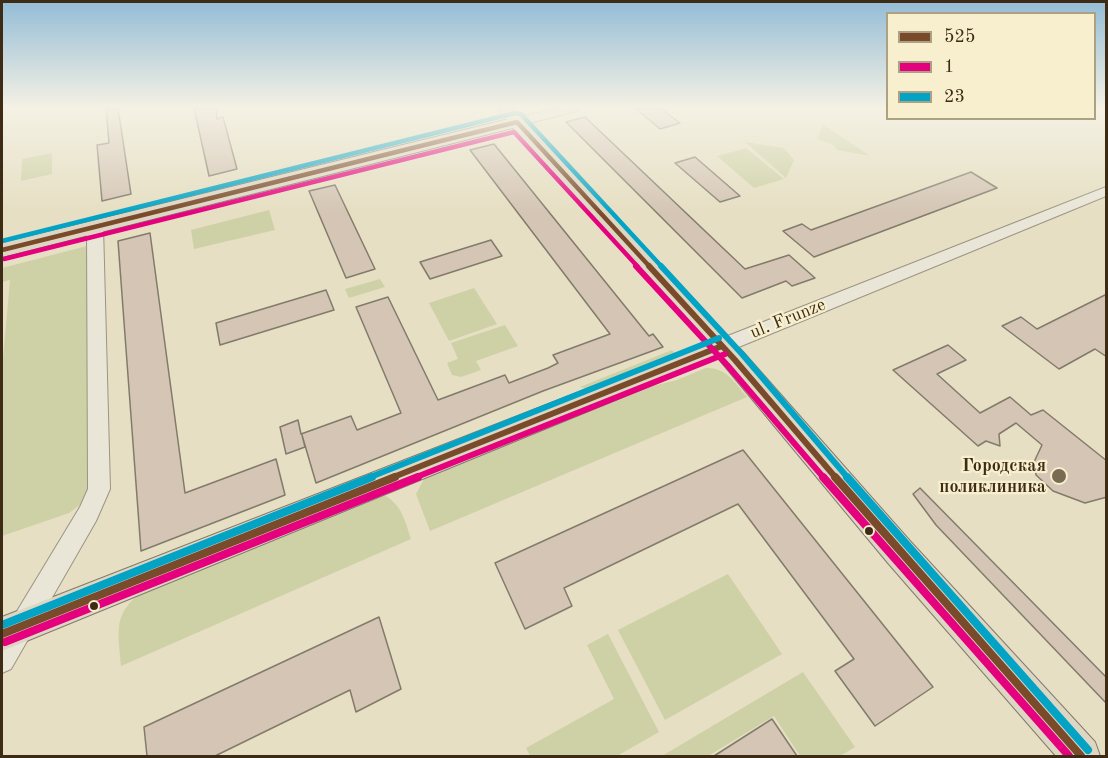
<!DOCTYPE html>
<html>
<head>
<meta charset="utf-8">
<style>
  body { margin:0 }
  #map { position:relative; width:1108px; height:758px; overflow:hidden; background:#e6dfc3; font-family:"Old Standard TT",serif }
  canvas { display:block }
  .frame { position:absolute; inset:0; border:3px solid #3d2b16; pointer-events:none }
  .legend { position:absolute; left:886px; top:12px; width:210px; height:108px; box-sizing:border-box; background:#f8efce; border:2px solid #ada184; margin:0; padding:8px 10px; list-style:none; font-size:18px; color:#3d2b16 }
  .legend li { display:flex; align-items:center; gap:12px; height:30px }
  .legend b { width:30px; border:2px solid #ada184 }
</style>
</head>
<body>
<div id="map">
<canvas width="1108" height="758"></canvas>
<div class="frame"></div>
<ul class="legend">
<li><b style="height:8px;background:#7a4b2a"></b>525</li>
<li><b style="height:8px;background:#e5007d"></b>1</li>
<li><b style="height:8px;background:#03a3c5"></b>23</li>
</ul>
</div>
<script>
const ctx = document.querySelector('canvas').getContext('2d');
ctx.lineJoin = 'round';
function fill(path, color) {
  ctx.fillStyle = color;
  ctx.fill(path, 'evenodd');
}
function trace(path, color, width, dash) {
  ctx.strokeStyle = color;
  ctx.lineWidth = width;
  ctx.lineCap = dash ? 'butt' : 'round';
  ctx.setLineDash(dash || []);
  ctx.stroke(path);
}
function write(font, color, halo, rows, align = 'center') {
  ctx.font = font + ' "Old Standard TT",serif';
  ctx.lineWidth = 4.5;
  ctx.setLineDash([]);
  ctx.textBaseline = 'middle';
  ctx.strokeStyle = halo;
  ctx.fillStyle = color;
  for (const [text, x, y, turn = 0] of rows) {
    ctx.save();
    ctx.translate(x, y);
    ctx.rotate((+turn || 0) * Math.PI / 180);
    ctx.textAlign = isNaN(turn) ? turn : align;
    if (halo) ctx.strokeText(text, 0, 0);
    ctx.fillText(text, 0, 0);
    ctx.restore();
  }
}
const green = new Path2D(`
  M823 124 870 156 838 150 832 144 817 139Z
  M745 142 784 148 794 160 786 178Z
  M746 148 784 179 754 188 717 156Z
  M52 153V174L21 181 22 159Z
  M269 210 275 230 194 249 191 230Z
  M87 246 92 485 84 502 69 513 2 536V370L10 280 2 282V268Z
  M380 279 385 287 349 298 345 289Z
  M474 288 497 324 449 341 429 303Z
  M505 325 518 346 476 361 481 370 461 377 452 375 447 363 458 359 451 343Z
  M672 350 674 352 672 356 588 389 580 387Z
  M706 368C726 367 735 383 747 397L430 531 416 494 424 479 433 472 640 389 677 380Z
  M386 496C402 506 405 521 411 539L121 666C118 629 112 613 146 589L373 497Z
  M728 574 782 654 665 720 618 630Z
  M608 634 659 732 617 756H530L526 748 614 699 587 645Z
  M803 672 855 747 840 756H800L774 716 708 756H662Z`);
const building = new Path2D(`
  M106 108H118L131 194 102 201 97 145 109 143Z
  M194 108H216L217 119 223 117 237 169 209 176Z
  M635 108H660L680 123 660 129Z
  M585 117 745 269 789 255 815 278 792 286 786 281 742 298 566 122Z
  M494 144 649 336 653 334 663 347 543 391 316 483 302 435 305 447 286 454 280 427 298 420 301 434 351 416 357 430 401 413 356 307 388 297 438 400 505 375 509 383 548 368 558 363 553 355 610 334 470 150Z
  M695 157 740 196 720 202 675 163Z
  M971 172 997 188 814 257 783 231 802 224 811 230Z
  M335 185 375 269 346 278 309 191Z
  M150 233 185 493 276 459 285 495 141 551 118 241Z
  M491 240 502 256 430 279 420 262Z
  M326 290 334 310 220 345 216 323Z
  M1107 294V357L1095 349 1059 369 1002 326 1021 317 1037 329Z
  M948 345 966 360 937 374 980 413 1010 397 1031 415 1043 410 1107 461V497L1085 503 1053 491 1036 475 1034 462 1042 445 1016 423 999 434 1000 446 986 441 978 446 893 370Z
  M743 450 933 687 875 726 835 671 854 659 738 504 564 588 572 606 525 629 495 563Z
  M920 488 1107 678V704L936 525 913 494Z
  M379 617 401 689 356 712 350 690 215 756H147L144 727Z
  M772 719 797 756H714Z`);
const minor = new Path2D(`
  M498 108H511L520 117 559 108H579L577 111 517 126 512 125Z
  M1106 187V196L729 351 722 353 715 351 713 346 715 341Z
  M95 221 103 226 110 489 96 521 11 669 2 673V636L80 507 88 489 87 226Z`);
const major = new Path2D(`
  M517 117 523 118 744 353 910 541 1095 742 1100 756H1056L888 563 718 358 2 651V617L705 343 513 128 2 257V243Z`);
const bus1Far2 = new Path2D(`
  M2 250 517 122 650 267`);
const bus1Far1 = new Path2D(`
  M649 266 735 360 836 478
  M391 478 722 346`);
const bus1 = new Path2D(`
  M835 477 1081 756
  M2 634 395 477`);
const bus2Far2 = new Path2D(`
  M4 259 514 132 638 267`);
const bus2Far1 = new Path2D(`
  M636 266 728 366 824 478
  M414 478 725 354`);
const bus2 = new Path2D(`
  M823 477 1069 756
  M5 642 418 477`);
const bus3Far2 = new Path2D(`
  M2 241 515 113 521 114 662 267`);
const bus3Far1 = new Path2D(`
  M661 266 742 354 848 478
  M368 478 719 338`);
const bus3 = new Path2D(`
  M847 477 1088 750
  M2 625 372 477`);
const markers = [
  [1059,476,8,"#786a53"],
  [869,531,5,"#3d2b16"],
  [94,606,5,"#3d2b16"]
];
const streetNames = [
  ["ul. Frunze",788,319,-22]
];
const poiNames = [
  ["Городская",1046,466],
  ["поликлиника",1046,487]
];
fill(green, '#ced1a6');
fill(building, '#d4c5b4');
trace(building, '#827b6b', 1.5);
trace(minor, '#9a9482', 2);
trace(major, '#827b6b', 2);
fill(minor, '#e9e6d8');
fill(major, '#ddd6c3');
trace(bus1Far2, '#7a4b2a', 4.5);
trace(bus1Far1, '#7a4b2a', 6);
trace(bus1, '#7a4b2a', 8);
trace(bus2Far2, '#e5007d', 4.5);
trace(bus2Far1, '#e5007d', 6);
trace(bus2, '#e5007d', 8);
trace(bus3Far2, '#03a3c5', 4.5);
trace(bus3Far1, '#03a3c5', 6);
trace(bus3, '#03a3c5', 8);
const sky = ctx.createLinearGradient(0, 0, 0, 214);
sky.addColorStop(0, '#93bcd6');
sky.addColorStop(0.5, '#f4f1e4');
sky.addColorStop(1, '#f4f1e400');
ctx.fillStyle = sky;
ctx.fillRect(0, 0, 1108, 214);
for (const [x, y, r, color] of markers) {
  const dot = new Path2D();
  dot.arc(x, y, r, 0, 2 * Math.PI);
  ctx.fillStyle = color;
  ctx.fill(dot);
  trace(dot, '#f8efce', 2);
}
write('18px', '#3d2b16', '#f8efce', streetNames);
write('bold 18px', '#3d2b16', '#f8efce', poiNames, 'right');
</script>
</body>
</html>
